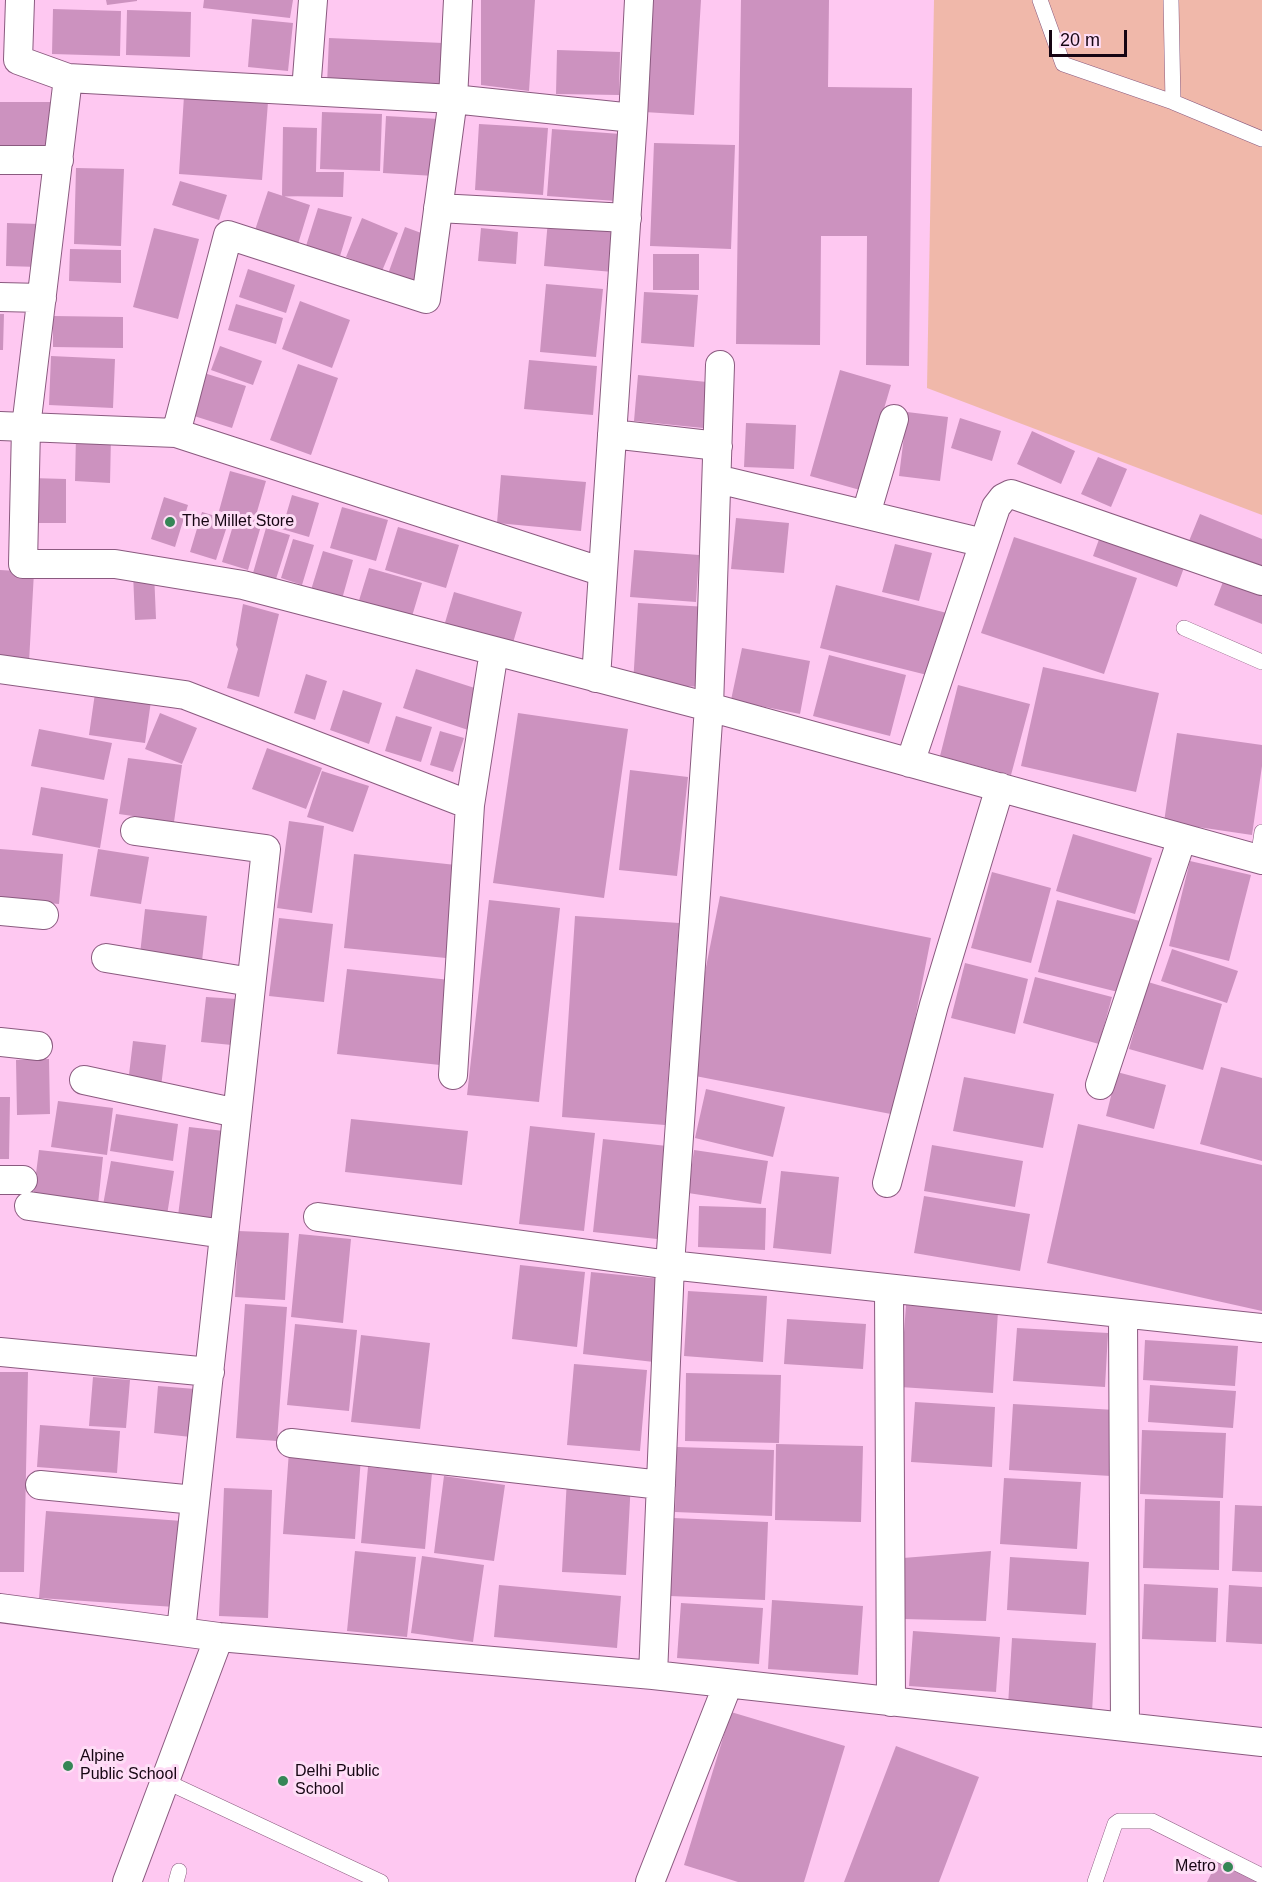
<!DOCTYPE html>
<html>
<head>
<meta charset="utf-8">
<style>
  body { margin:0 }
  #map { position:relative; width:1262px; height:1882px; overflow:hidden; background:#fec8f1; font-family:Helvetica,sans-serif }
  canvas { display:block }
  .scale { position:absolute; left:1049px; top:30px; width:78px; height:27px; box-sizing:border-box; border:3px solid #160513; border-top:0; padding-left:8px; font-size:18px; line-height:21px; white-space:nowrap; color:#160513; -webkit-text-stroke:4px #feddf6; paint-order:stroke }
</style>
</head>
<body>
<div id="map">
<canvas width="1262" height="1882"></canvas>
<div class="scale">20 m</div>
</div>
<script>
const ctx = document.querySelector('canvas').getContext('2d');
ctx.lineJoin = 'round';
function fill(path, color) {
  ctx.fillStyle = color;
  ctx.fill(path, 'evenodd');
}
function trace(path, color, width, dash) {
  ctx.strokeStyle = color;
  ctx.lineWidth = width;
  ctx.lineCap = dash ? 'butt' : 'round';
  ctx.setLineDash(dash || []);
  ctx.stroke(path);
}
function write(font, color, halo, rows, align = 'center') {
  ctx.font = font + ' Helvetica,sans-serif';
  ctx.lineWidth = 6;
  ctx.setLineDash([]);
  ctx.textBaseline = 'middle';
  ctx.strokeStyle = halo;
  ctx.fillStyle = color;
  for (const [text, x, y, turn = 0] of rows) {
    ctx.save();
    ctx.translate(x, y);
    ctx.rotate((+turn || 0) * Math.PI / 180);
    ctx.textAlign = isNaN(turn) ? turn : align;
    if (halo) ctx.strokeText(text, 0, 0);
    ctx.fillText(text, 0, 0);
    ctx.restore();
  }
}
const green = new Path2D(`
  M934 0H1262V515L927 388Z`);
const building = new Path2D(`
  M106 0H137V1L107 5Z
  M204 0H293L290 18 203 8Z
  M481 0H535L529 91 481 85Z
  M651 0H701L694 115 644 112Z
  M741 0H829L828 87 912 88 909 366 866 365 867 236H821L820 345 736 344Z
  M53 9 121 11 120 56 52 54Z
  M127 10 191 12 190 57 126 55Z
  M252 19 293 23 288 71 248 67Z
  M329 38 443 43 441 90 327 85Z
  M557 50 620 52 619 95 556 94Z
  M184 96 268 102 262 180 179 174Z
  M0 102H56V145H0Z
  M322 112 382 114 380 171 320 169Z
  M386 116 439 119 435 176 383 173Z
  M479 124 548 128 543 195 475 190Z
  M283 127 317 128 316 172H344L343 197 282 196Z
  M552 129 621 134 616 201 547 196Z
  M654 143 735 145 731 249 650 246Z
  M76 168 124 169 121 246 74 244Z
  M180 181 227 195 219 220 172 205Z
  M268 191 310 205 298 244 255 230Z
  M318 208 352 217 340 256 306 246Z
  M362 218 398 233 382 271 346 257Z
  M548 220 617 227 613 272 544 266Z
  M7 223 39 224 38 267 6 266Z
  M405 227 432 237 414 284 388 274Z
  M154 228 199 239 178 319 133 307Z
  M481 228 518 232 516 264 478 261Z
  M70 249 121 250V283L69 281Z
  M653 254H699V290H653Z
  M248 269 295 285 286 313 239 297Z
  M546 284 603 289 596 357 540 352Z
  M644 292 698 295 694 347 641 343Z
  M300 301 350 320 332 368 282 349Z
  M236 304 283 318 276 344 228 330Z
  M0 314H4L3 350H0Z
  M53 316 123 317V348L53 347Z
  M220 346 262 361 253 385 211 370Z
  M51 356 115 359 113 408 49 405Z
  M529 360 597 366 593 415 524 409Z
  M298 364 338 378 311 455 270 440Z
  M840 370 891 385 860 490 810 476Z
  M204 373 246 386 232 428 191 415Z
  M638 375 707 382 703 428 634 421Z
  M907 412 948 417 940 481 899 476Z
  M960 418 1001 431 992 461 951 448Z
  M746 423 796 425 794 469 744 467Z
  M1032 431 1075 451 1061 484 1017 464Z
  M76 435 111 436 110 483 75 481Z
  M1098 457 1127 469 1111 507 1081 494Z
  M230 471 266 481 254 522 219 511Z
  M501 475 586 482 581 531 497 523Z
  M31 478 66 479V523H30Z
  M292 495 319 503 309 537 282 529Z
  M164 497 188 505 175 547 151 539Z
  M342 507 388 520 376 561 330 548Z
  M202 512 229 520 216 560 190 552Z
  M1200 514 1262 539V570L1189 541Z
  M736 518 789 523 784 573 731 569Z
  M235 519 261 526 248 570 222 562Z
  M398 527 459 545 446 588 385 570Z
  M266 528 290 535 276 579 253 573Z
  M1102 531 1186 562 1177 587 1093 556Z
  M1014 537 1137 578 1104 674 981 633Z
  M293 539 314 545 302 585 281 578Z
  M895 544 932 553 919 601 882 592Z
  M634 550 699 555 696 602 630 597Z
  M323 551 353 560 342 599 311 590Z
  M369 568 422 583 410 623 357 607Z
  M0 570 34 572 29 662 0 661Z
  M154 572 156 619 135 620 133 573Z
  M1226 574 1262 589V624L1214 605Z
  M836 585 947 613 931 676 820 648Z
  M454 592 522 612 510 653 442 633Z
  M638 603 708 607 704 687 633 684Z
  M243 604 279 614 259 697 227 688 238 649 236 645Z
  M742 648 810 661 800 714 731 700Z
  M829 655 906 675 890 736 813 716Z
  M1043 667 1159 693 1136 792 1021 766Z
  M416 669 487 692 474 732 403 708Z
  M306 674 327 681 315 720 294 713Z
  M958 685 1030 704 1011 775 940 756Z
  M343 690 382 703 369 744 330 730Z
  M95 693 151 701 145 743 89 735Z
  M160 713 197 728 182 764 145 749Z
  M518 713 628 729 604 898 493 883Z
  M396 716 432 727 421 762 385 751Z
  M39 729 112 743 104 780 31 766Z
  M440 731 464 738 453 772 430 765Z
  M1177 733 1262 745V766L1252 835 1164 822Z
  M267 748 322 768 306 809 252 789Z
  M128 758 182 765 174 822 119 814Z
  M630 770 688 777 677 876 619 870Z
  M322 771 369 786 353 832 307 817Z
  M41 787 108 799 100 848 32 835Z
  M289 821 324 826 312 913 277 908Z
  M1073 834 1152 858 1135 914 1056 891Z
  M0 849 63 854 59 904 0 899Z
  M98 849 149 857 141 904 90 896Z
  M354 854 456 865 446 958 344 948Z
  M1190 861 1251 875 1229 961 1169 946Z
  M992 872 1051 888 1031 963 971 948Z
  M720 896 931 938 896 1115 685 1074Z
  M489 900 560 908 539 1102 467 1095Z
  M1057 900 1140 921 1122 993 1038 972Z
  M145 909 207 916 202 961 140 954Z
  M575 916 679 923 665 1125 562 1117Z
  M279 918 333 924 324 1002 269 996Z
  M1172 949 1238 971 1227 1003 1161 981Z
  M965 963 1028 979 1015 1034 951 1018Z
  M347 969 450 980 440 1065 337 1054Z
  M1035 977 1112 997 1099 1044 1023 1023Z
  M1148 982 1222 1004 1203 1070 1129 1049Z
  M206 997 237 999 232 1045 201 1042Z
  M133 1041 166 1045 161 1087 128 1083Z
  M49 1059 50 1114 17 1115 16 1060Z
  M1221 1067 1262 1078V1161L1200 1144Z
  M1117 1072 1166 1085 1154 1129 1106 1116Z
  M964 1077 1054 1094 1043 1148 953 1131Z
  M706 1089 785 1107 773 1157 695 1138Z
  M0 1097H10L9 1159H0Z
  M58 1101 113 1108 107 1155 51 1147Z
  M116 1114 178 1124 173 1161 110 1151Z
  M351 1119 468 1131 462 1185 345 1172Z
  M1078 1124 1262 1165V1311L1047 1263Z
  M530 1126 595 1133 584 1231 519 1224Z
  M189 1127 224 1131 213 1221 178 1216Z
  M603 1139 667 1146 657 1239 593 1232Z
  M932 1145 1023 1161 1015 1207 924 1191Z
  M39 1150 103 1157 98 1204 33 1197Z
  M694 1150 768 1161 761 1204 688 1193Z
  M111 1161 174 1171 167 1215 103 1205Z
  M781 1171 839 1177 831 1254 773 1248Z
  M924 1196 1030 1214 1020 1271 914 1253Z
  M699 1206 766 1208 765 1250 698 1247Z
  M238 1231 289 1233 285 1300 235 1297Z
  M299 1234 351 1239 343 1323 291 1317Z
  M520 1265 585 1272 577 1347 512 1339Z
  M591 1272 662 1279 654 1362 583 1354Z
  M688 1291 767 1296 763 1362 684 1356Z
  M245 1304 287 1307 277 1441 236 1438Z
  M906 1305 998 1311 993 1393 900 1387Z
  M787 1319 866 1324 863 1369 784 1364Z
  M295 1324 357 1330 349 1411 287 1405Z
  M1017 1328 1108 1333 1105 1387 1013 1381Z
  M361 1335 430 1343 420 1429 351 1422Z
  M1145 1340 1238 1346 1235 1386 1143 1380Z
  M574 1364 647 1370 640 1451 567 1445Z
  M0 1372H28L24 1572H0Z
  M686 1373 781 1375 779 1443 685 1441Z
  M93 1377 130 1380 126 1428 89 1426Z
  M1150 1385 1236 1391 1233 1428 1148 1422Z
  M158 1386 195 1389 191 1437 154 1433Z
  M915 1402 995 1407 992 1467 911 1462Z
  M1013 1404 1115 1410 1111 1476 1009 1470Z
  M40 1425 120 1431 117 1473 37 1467Z
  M1142 1430 1226 1433 1223 1498 1140 1494Z
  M776 1444 863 1446 861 1522 775 1520Z
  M677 1447 774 1450 772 1516 675 1512Z
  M289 1451 361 1457 355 1539 283 1534Z
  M368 1467 432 1473 425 1549 361 1543Z
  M444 1476 505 1485 494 1561 434 1553Z
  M567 1478 631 1481 626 1575 562 1572Z
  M1004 1478 1081 1482 1077 1549 1000 1544Z
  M224 1488 272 1490 268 1618 219 1616Z
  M1145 1499 1220 1501 1219 1570 1143 1568Z
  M1235 1505 1262 1506V1572L1232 1571Z
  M46 1511 182 1521 175 1607 39 1598Z
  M673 1518 768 1522 765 1600 670 1596Z
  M355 1551 416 1557 407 1637 347 1631Z
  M991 1551 986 1621 903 1619V1558Z
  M422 1556 484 1565 473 1642 411 1633Z
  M1010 1557 1089 1562 1086 1615 1007 1610Z
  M1144 1584 1218 1588 1216 1642 1142 1639Z
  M499 1585 621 1596 617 1648 494 1637Z
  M1229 1585 1262 1587V1644L1226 1642Z
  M772 1600 863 1606 858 1675 768 1669Z
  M681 1603 763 1608 759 1664 677 1658Z
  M913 1631 1000 1637 996 1692 909 1686Z
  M1012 1638 1096 1643 1092 1712 1008 1706Z
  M731 1712 845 1746 804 1882H738L684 1865Z
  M896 1746 979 1777 939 1882H844Z
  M1220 1856 1262 1882H1207Z`);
const lane = new Path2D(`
  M1040 0 1063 64 1173 102 1262 139
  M1171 0 1173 102
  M1184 628 1262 662
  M1258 859 1262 832
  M165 1781 381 1882
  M176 1882 179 1871
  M1095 1882 1115 1824 1119 1821H1152L1262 1876`);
const street = new Path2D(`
  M20 0 18 60 68 78 26 427 23 564H115L243 585 709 707 1262 860
  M68 78 453 99 633 118
  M306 91 313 0
  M0 160H59
  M438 208 627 218
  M0 297 42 298
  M0 426 176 433 603 572
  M176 433 228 235 426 299 453 99 458 0
  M612 434 718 446
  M717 479 984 543
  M866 514 894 419
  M0 669 185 695 470 805 453 1075
  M596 678 633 118 639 0
  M910 763 996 507 1003 498 1011 494 1262 581
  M470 805 494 651
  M135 831 266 849 181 1631
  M0 911 44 915
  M106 958 251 982
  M0 1042 38 1046
  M84 1080 237 1113
  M1100 1085 1182 838
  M0 1180H23
  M887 1183 934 1005 1000 787
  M29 1206 224 1234
  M318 1217 670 1265 1262 1328
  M889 1289 891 1702
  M1123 1314 1125 1727
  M0 1352 210 1372
  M291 1443 661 1485
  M40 1485 195 1500
  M0 1608 219 1637 653 1675 1262 1742
  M653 1675 670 1265 709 707 720 365
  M127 1882 219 1637
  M650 1882 728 1684`);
const markers = [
  [170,522,6,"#358656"],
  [68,1766,6,"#358656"],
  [283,1781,6,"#358656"],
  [1228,1867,6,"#358656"]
];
const poiNames = [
  ["The Millet Store",182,522],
  ["Alpine",80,1757],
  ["Public School",80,1775],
  ["Delhi Public",295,1772],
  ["School",295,1790],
  ["Metro",1216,1867,"right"]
];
fill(green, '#f0b8aa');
fill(building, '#cc92bf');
trace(lane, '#8a5a7f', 16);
trace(street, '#8a5a7f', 30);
trace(lane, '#fff', 15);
trace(street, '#fff', 28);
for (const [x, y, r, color] of markers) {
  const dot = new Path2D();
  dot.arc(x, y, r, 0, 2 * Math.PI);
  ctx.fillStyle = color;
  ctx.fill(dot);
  trace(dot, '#feddf6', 2);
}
write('16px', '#160513', '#feddf6', poiNames, 'left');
</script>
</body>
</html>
